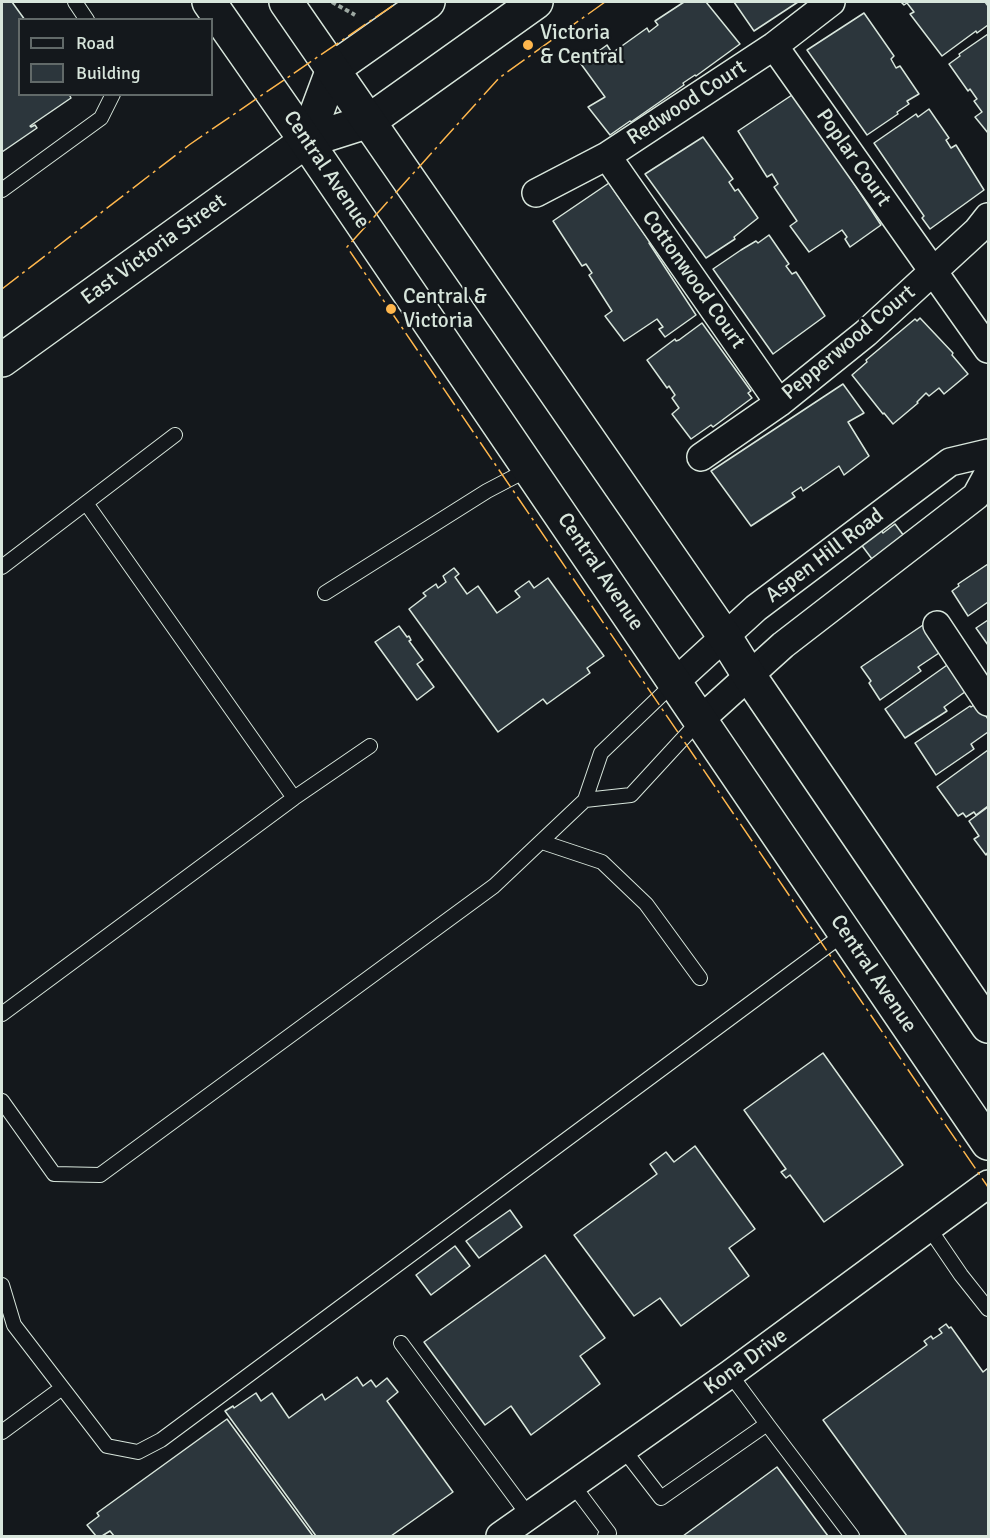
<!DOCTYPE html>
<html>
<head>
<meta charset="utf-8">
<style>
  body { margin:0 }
  #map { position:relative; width:990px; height:1538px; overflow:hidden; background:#14181c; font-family:Signika,sans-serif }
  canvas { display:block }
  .frame { position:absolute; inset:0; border:3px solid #d8e6dc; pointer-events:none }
  .legend { position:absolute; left:18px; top:18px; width:195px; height:78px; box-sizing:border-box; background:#14181c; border:2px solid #626a69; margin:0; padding:8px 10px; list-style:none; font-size:18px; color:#d8e6dc }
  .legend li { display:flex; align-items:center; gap:12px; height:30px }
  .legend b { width:30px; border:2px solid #626a69 }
</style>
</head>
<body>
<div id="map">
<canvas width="990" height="1538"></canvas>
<div class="frame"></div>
<ul class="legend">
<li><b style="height:8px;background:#14181c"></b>Road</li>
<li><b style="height:16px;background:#2c363c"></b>Building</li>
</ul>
</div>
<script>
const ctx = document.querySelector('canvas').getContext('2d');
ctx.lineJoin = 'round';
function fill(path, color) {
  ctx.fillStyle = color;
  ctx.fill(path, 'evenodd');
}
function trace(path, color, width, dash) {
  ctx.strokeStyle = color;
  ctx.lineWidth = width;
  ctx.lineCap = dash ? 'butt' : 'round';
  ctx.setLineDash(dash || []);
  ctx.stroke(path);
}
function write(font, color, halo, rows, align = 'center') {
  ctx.font = font + ' Signika,sans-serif';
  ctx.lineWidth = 4.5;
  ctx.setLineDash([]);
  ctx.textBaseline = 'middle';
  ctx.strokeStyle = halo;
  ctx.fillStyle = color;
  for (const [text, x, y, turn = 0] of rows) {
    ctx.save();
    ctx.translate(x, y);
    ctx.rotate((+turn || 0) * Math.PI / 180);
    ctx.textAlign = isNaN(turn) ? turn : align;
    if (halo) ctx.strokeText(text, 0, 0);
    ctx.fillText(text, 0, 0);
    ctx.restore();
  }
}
const building = new Path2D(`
  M2 2H12L25 20H20V94H69L71 98 30 126 31 127 35 125 37 128 2 152Z
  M684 2H706L740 44 696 76 695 75 683 83 684 85 631 122 630 121 610 135 588 107 605 97 581 64 607 45 612 53 647 28 649 32 658 25 655 21Z
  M734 2H798L754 31Z
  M901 2H985L988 6V25L977 33 976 31 942 56 910 14 914 12 907 3 904 5Z
  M864 13 894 56 891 59 896 68 900 66 919 94 907 101 909 104 897 112 898 114 867 135 807 50Z
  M988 34V133L975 117 982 112 974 101 977 99 970 89 968 91 949 64 960 56 959 54Z
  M795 93 881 225 850 247 845 239 847 237 842 230 809 252 790 226 797 221 774 187 778 184 772 174 767 177 738 131Z
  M929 109 949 138 946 140 951 148 956 145 984 190 930 229 922 218 924 216 874 143 916 114 918 117Z
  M703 137 733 179 729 182 735 191 738 189 758 218 734 237 735 239 706 258 645 174Z
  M609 183 650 242 649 243 696 315 665 337 659 329 663 327 657 319 624 341 605 316 612 311 589 275 592 273 586 264 582 266 553 221Z
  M769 235 789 264 786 266 792 274 796 272 825 316 773 354 713 269 741 250 756 241 758 243Z
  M920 318 953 353 952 355 968 374 944 394 939 388 929 396 926 393 917 402 918 403 893 424 884 413 883 414 852 375 867 362 866 360 915 319 917 321Z
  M702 323 751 391 748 393 752 398 713 427 711 425 691 439 672 414 679 408 672 398 675 395 669 386 667 388 647 360 675 339 676 341 679 340Z
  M843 384 864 413 848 422 869 456 844 475 839 466 803 491 801 487 792 493 795 497 751 526 711 471Z
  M895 524 904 536 872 559 860 543 880 528 883 533Z
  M988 564V602L968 616 952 591 959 586 958 584Z
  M454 568 459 574 455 577 467 594 478 586 497 613 520 597 515 591 529 581 534 588 548 578 604 656 587 668 590 673 547 704 543 699 498 732 409 609 426 596 423 593 436 584 438 588 446 582 443 576Z
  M988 620V645L976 628Z
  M923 625 942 651 918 667 921 671 880 700 869 683 871 681 861 667Z
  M399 626 407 637 409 636 411 640 409 641 423 660 417 664 434 687 417 700 375 642Z
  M950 663 969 689 944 707 947 711 905 738 885 709Z
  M977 703 988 719V732L971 744 974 749 936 775 915 743 970 706 971 707Z
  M988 750V806L976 815 974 812 966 817 963 813 958 816 937 787Z
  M988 807V852L986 855 974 839 979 836 969 821Z
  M823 1053 903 1165 824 1222 790 1175 786 1178 781 1172 786 1169 744 1110Z
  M695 1146 755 1229 729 1248 749 1276 681 1326 660 1298 634 1316 574 1235 657 1174 650 1164 666 1152 674 1162Z
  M510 1210 522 1227 479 1258 466 1241Z
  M455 1246 470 1266 431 1295 416 1275Z
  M545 1255 605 1338 580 1356 600 1384 531 1435 511 1406 485 1425 424 1342Z
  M946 1324 949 1328 951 1327 983 1372 988 1368V1536H907L823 1420 927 1345 924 1341 931 1336 933 1339 942 1333 939 1329Z
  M357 1377 363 1386 371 1380 376 1387 387 1378 398 1392 387 1401 453 1492 391 1536H316L225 1411 233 1406 234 1408 256 1393 261 1401 272 1393 289 1418 322 1394 325 1400Z
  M227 1419 313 1536H114L110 1531 102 1536H96L87 1525 99 1516 97 1513Z
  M777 1467 828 1536H683Z`);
const path = new Path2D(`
  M332 2 355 15`);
const service = new Path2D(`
  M75 2 87 20
  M2 190 101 118 113 94
  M86 503 294 798
  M2 567 175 435
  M325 593 487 491 529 469
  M675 682 601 753 585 800 631 795 700 720
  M542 842 602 862 646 904 700 978
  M2 1014 294 798 370 746
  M2 1101 54 1174 100 1175 494 886 585 800
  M929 1228 961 1275 988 1309
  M2 1285 14 1325 107 1446 138 1452 161 1440 845 933
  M401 1343 529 1516
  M767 1424 852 1536
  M2 1432 62 1388
  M624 1450 661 1498 767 1424 730 1374
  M573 1485 609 1533 605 1536`);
const minor = new Path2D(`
  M774 46 988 349
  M607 156 779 403
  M536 193 607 156 774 46 831 2
  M701 457 779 403 866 333 977 231 988 217
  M937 625 988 702
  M675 682 756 608 950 462 988 453
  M700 720 783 645 976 496 988 474
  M500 1536 730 1374 988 1184`);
const secondary = new Path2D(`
  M306 141 333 69 428 2
  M2 360 306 141 369 121 536 2`);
const primary = new Path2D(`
  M209 2 306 141 988 1143
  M286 2 725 637 750 677 988 1026`);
const power = new Path2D(`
  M605 2 499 78 347 247 988 1187
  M2 289 189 145 398 2`);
const markers = [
  [528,45,6,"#ffb74d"],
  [391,309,6,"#ffb74d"]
];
const poiNames = [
  ["Victoria",540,33],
  ["& Central",540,57],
  ["Central &",403,297],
  ["Victoria",403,321]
];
const streetNames = [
  ["Redwood Court",687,103,-33],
  ["Poplar Court",853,158,55],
  ["Central Avenue",326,170,56],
  ["East Victoria Street",154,250,-36],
  ["Cottonwood Court",693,280,55],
  ["Pepperwood Court",849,343,-40],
  ["Aspen Hill Road",825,556,-37],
  ["Central Avenue",600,572,56],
  ["Central Avenue",873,974,56],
  ["Kona Drive",746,1362,-36]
];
fill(building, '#2c363c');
trace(building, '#d8e6dc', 1.5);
trace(service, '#d8e6dc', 16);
trace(minor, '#d8e6dc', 30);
trace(secondary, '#d8e6dc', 36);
trace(primary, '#d8e6dc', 36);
trace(path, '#9da8a2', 4, [4.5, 3]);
trace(service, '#14181c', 14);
trace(minor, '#14181c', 27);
trace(secondary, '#14181c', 33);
trace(primary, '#14181c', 33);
trace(power, '#ffb74d', 1.5, [21, 4.5, 3, 4.5]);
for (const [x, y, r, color] of markers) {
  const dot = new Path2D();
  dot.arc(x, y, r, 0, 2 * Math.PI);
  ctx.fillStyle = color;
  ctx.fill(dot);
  trace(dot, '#14181c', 2);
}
write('21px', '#d8e6dc', '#14181c', poiNames, 'left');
write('21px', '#d8e6dc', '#14181c', streetNames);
</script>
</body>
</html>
